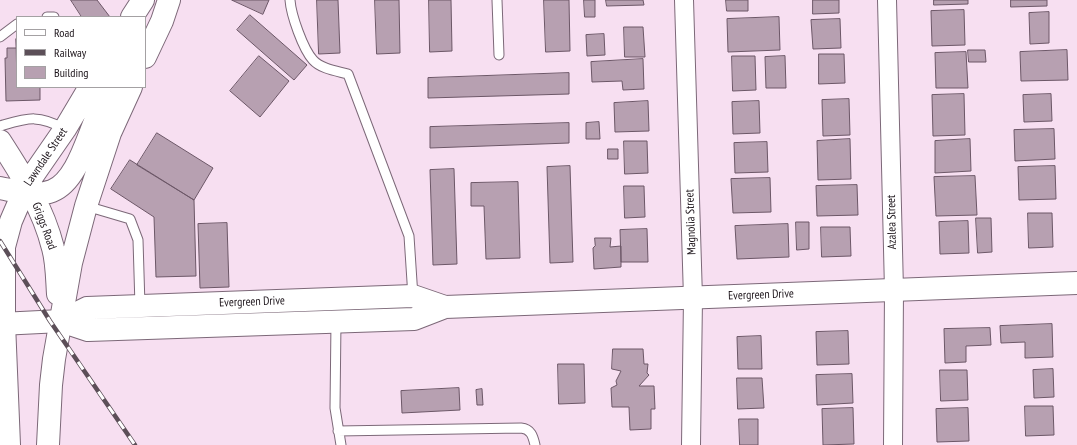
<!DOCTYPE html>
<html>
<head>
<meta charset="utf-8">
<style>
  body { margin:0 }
  #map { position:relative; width:1077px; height:445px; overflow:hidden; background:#f7dff1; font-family:"PT Sans Narrow",sans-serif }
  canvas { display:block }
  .legend { position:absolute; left:16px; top:16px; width:130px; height:72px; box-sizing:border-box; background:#fff; border:1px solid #a4a1a3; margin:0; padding:5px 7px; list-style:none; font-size:12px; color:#1c141a }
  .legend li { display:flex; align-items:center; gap:8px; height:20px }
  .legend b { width:20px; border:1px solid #a4a1a3 }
</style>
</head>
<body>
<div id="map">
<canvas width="1077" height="445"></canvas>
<ul class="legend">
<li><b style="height:5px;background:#fff"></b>Road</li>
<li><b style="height:5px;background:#5c4f58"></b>Railway</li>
<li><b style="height:11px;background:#b7a0b1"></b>Building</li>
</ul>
</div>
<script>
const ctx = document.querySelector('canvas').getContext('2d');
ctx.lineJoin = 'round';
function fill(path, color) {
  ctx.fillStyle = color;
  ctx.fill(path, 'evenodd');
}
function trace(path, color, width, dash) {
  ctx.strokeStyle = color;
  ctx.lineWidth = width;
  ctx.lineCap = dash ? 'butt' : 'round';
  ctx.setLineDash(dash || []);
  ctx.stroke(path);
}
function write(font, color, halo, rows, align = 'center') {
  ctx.font = font + ' "PT Sans Narrow",sans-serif';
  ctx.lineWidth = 4;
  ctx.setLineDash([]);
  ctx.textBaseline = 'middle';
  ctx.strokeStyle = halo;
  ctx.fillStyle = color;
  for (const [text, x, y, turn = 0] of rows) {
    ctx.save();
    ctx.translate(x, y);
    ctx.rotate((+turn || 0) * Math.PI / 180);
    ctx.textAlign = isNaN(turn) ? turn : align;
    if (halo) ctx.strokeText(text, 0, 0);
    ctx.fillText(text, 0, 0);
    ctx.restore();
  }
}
const building = new Path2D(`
  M71 0H97L110 17H82Z
  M232 0H269L263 14Z
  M317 0H338L340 53 319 54Z
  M375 0H399L400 53 377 54Z
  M429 0H451L452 51 430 52Z
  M544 0H569L570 51 546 52Z
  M584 0H595V17H585Z
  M606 0H643L644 5 607 6Z
  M726 0H748V11H727Z
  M813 0H839V13L813 14Z
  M934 0H968V4L934 5Z
  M1011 0H1047V6L1011 7Z
  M964 10 965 45 932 46 931 11Z
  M1049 12V43L1030 44 1029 13Z
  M250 15 307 65 294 80 237 30Z
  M779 17 780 50 728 52 727 19Z
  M840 19 841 48 813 49 811 20Z
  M624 27H643L645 57H625Z
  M604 34 605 55 587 56 586 35Z
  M16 39 17 87H40V100L6 101 5 58H7V48H16Z
  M968 50H985L986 62H969Z
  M1067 50 1068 80 1021 81 1020 52Z
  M966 52 968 88H936L935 53Z
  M819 54H844L845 83 819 84Z
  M259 56 289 81 260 117 230 91Z
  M732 56H755L756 90 733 91Z
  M785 56 786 88H766L765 57Z
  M643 59 644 89 623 90 622 81 592 82 591 62Z
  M569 73V94L428 98V78Z
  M964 94 965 135 933 136 932 95Z
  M1051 94 1052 121 1024 122 1023 95Z
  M849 99 850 135 823 136 822 100Z
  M648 101 649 131 615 132 614 103Z
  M759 101 760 133 733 134 732 102Z
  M599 122 600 139H586V123Z
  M569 123V143L430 148V127Z
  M1054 129 1055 159 1015 161 1014 130Z
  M157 133 213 168 194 200 137 165Z
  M850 139 851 179 818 180 817 141Z
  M970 139 971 171 935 173V141Z
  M624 141H647L648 173 625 174Z
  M767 142 768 172 735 173 734 143Z
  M608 149H618V159H608Z
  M130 160 194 200 196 276 156 277 154 217 111 189Z
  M570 166 573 262 550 263 547 167Z
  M1055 166 1056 199 1019 200 1018 167Z
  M454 169 457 264 433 265 430 170Z
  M975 176 977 215 936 216 934 177Z
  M770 178 771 212 733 213 731 179Z
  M518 182 520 258 486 259 484 206H471V183Z
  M857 185 858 215 817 216 816 186Z
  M624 186H644L645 217 625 218Z
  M1028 213H1052L1053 247 1029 248Z
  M976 218H991L992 252 978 253Z
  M968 221 969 253 940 254 939 222Z
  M796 222H809V249L797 250Z
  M227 223 229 287 200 288 198 224Z
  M788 224 789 257 737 259 735 226Z
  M821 227H850L851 256 822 257Z
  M647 229 648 262H621L620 230Z
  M595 238H611L610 247 621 246V267L594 269 593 248 595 246Z
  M1052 324 1053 357 1025 358V342L1001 343 1000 326Z
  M990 328 991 345 966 346V362L945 363 944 329Z
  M848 331 849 364 817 365 816 332Z
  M761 336 762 369H738L737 337Z
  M613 349H643L644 364H648L647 373 649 375 639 386H654L655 409H651V429L630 430 629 407H612L611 388 617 385 616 381 621 371 612 369Z
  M558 364H584L585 403 559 404Z
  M1053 369 1054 397 1034 398 1033 370Z
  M940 370H967L968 400 941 401Z
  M852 374 853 403 817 405 816 375Z
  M737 378H762L764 408 738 409Z
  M459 388 460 410 402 413 401 391Z
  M482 389 483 405H477L476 390Z
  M1025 406H1053L1054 435 1026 436Z
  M853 408 854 444 823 445 822 409Z
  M968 408 969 441 937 442 936 409Z
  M739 419H758V445H740Z`);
const service = new Path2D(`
  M290 0C291 15 303 49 313 60 321 69 337 71 348 74L409 236 413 297
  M497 0 499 55
  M47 17H54
  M0 37 17 24
  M0 126C28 118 38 114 65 129
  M86 206 130 219 138 240 140 306
  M336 322 335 408 341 445
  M338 431 521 428C531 429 533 436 535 445`);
const minor = new Path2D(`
  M684 0 693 298 691 445
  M887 0 894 290 893 445`);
const tertiary = new Path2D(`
  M61 321 87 308 413 296 445 307
  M0 324 61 321 88 330 414 319 445 307 1077 283`);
const secondary = new Path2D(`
  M132 17 143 0
  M145 57 162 21 169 0
  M0 141C22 175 43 208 53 248 57 262 57 279 58 294
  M0 188C16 191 36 197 52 191 78 181 88 134 100 110 103 102 110 94 115 87
  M9 445 4 323V247L11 221 27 184 65 129 90 87
  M48 445 51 385 54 359 71 263 86 206 110 133 131 87`);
const rail = new Path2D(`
  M0 241 50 321 135 445`);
const streetNames = [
  ["Lawndale Street",46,157,-56],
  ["Magnolia Street",691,222,-92],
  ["Azalea Street",892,222,-91],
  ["Griggs Road",44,226,70],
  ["Evergreen Drive",761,295,-2],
  ["Evergreen Drive",252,302,-2]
];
fill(building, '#b7a0b1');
trace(building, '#6c5767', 1);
trace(service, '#7c6878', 11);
trace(minor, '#7c6878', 20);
trace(tertiary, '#7c6878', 24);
trace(secondary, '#7c6878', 24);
trace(service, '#fff', 9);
trace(minor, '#fff', 18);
trace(tertiary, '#fff', 22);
trace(secondary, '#fff', 22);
trace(rail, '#5c4f58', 4.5);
trace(rail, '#fff', 3, [9]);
write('12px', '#1c141a', '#fff', streetNames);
</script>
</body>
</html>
